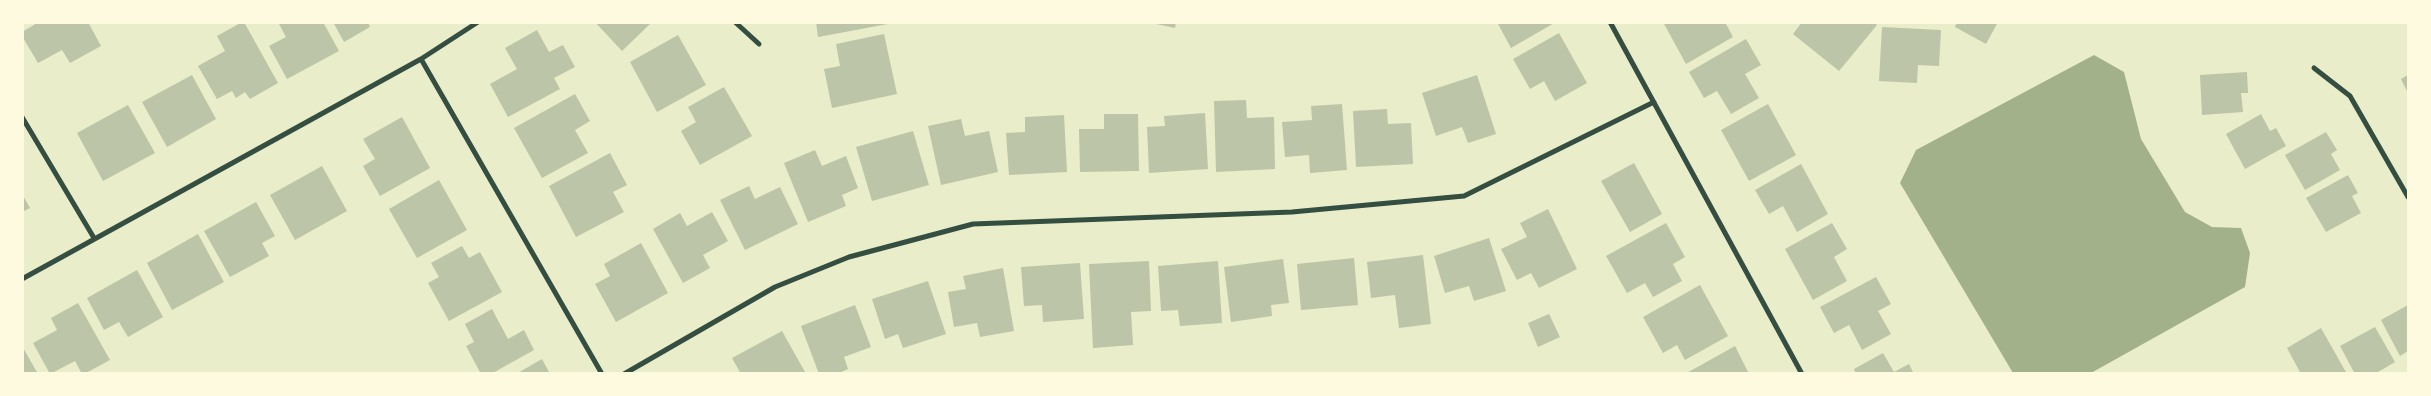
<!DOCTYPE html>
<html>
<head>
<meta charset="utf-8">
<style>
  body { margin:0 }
  #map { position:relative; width:2431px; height:396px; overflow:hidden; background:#e9edc9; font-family:Figtree,sans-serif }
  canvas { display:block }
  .frame { position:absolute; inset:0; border:24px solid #fefae0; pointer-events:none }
</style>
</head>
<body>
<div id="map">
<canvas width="2431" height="396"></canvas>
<div class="frame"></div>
</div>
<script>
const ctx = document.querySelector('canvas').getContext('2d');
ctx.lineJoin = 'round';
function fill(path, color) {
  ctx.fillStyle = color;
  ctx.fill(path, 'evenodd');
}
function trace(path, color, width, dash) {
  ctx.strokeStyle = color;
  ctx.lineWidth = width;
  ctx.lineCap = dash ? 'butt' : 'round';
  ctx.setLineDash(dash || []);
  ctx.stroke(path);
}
const water = new Path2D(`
  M2094 55 2124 72 2141 139 2185 212 2212 227 2241 228 2250 253 2245 287 2091 373H2013L1900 183 1916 150Z`);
const building = new Path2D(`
  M39 22H88L101 46 70 63 62 50 38 63 22 36V32Z
  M242 22H244L278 83 250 99 245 92 236 98 232 91 217 99 198 66 225 51 217 36Z
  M282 22H323L339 51 287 79 269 46 286 37 279 24Z
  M333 22H368L370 27 344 42Z
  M595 22H652L622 51Z
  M816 22H888V24L818 37Z
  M1147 22H1176L1175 28Z
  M1497 22H1556L1511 48Z
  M1663 22H1725L1733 37 1686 64Z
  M1802 22H1874L1877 25 1839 71 1793 34Z
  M1957 22H1998L1986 44 1955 27Z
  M1882 27 1941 30 1939 66 1918 65 1917 83 1879 81Z
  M537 30 549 52 563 45 575 67 554 78 560 89 508 117 490 84 517 69 505 48Z
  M1559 33 1587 83 1555 101 1544 81 1530 89 1513 59Z
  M884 34 897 94 832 108 824 69 840 66 836 44Z
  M678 35 706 85 657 112 630 62Z
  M1746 39 1761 65 1745 74 1759 98 1731 114 1717 91 1704 98 1689 72Z
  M2247 72 2248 93H2241L2243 112 2202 115 2200 75Z
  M192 75 216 119 167 147 142 102Z
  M1477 75 1496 134 1468 143 1462 127 1436 136 1422 93Z
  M2408 75V93L2401 79Z
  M724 87 752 136 700 165 681 131 696 122 688 107Z
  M575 94 590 121 575 130 588 153 542 178 514 128Z
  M1246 100 1247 118 1274 117 1275 169 1216 172 1214 101Z
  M1342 104 1347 170 1310 173 1309 155 1285 157 1282 122 1312 120 1311 106Z
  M1768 104 1796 155 1749 181 1721 130Z
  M128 105 155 153 103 181 77 133Z
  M1387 109 1388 124 1411 123 1413 164 1356 167 1353 111Z
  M1205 113 1208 169 1149 173 1147 127 1165 126 1164 116Z
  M1104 114H1138L1139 171 1080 172 1079 129H1104Z
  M2261 114 2270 131 2276 128 2286 146 2245 169 2226 134Z
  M1064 115 1067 172 1009 175 1006 133 1025 132V117Z
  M402 117 430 168 380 196 363 166 375 159 363 139Z
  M961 119 965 136 989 131 998 172 941 185 928 126Z
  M913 131 929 185 872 201 856 147Z
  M2326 132 2337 150 2331 154 2340 170 2305 190 2285 155Z
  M815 150 822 166 846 156 858 188 842 195 846 206 808 222 784 163Z
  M610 153 627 185 613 192 624 212 576 237 549 186Z
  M1634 163 1662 214 1630 232 1601 181Z
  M1801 164 1828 214 1797 232 1783 206 1769 214 1755 190Z
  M322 166 347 211 295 240 270 195Z
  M2348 175 2358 193 2352 196 2361 213 2326 232 2306 198Z
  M439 180 467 230 417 258 389 209Z
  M749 186 755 199 780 187 798 224 745 250 720 200Z
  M22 194 30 208 22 212Z
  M256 202 275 236 262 243 269 256 230 277 204 231Z
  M1548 209 1577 269 1539 288 1531 273 1517 280 1501 249 1527 237 1520 223Z
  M712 212 728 241 703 255 710 268 683 283 653 229 680 213 687 226Z
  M1666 223 1685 257 1673 264 1682 281 1653 297 1645 283 1627 293 1606 256Z
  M1832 223 1847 249 1834 257 1847 281 1813 300 1785 249Z
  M198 234 224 282 172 310 147 263Z
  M1489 238 1506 291 1474 301 1469 286 1445 293 1434 256Z
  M641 243 668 293 616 322 595 284 610 276 604 264Z
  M462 246 469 258 480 252 502 292 449 321 428 283 439 277 431 263Z
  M1423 255 1431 324 1399 328 1395 295 1371 298 1367 262Z
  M1354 258 1358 305 1301 310 1297 264Z
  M1283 259 1289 303 1271 305 1272 316 1231 322 1224 267Z
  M1149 261 1151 311 1131 312 1133 345 1093 348 1089 264Z
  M1218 261 1222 323 1180 326 1178 310 1161 311 1158 266Z
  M1080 263 1084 319 1043 322 1042 305 1024 306 1021 267Z
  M1003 268 1014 331 980 337 977 323 954 327 948 292 966 289 963 276Z
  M137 270 163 317 128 337 119 322 104 330 87 298Z
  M1876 277 1891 304 1878 311 1891 334 1862 350 1849 325 1834 333 1820 307Z
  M928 281 946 334 903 348 898 334 885 339 872 299Z
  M1700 285 1728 336 1685 360 1677 345 1663 353 1643 317Z
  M78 303 110 360 84 374H82L75 361 50 374 33 343 57 330 51 318Z
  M855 305 871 347 844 357 848 369 837 374H819L801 326Z
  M2408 305V351L2400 356 2381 320Z
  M492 309 508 339 524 330 534 350 491 374H481L466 346 474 342 465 324Z
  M1549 314 1560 337 1538 347 1528 323Z
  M2375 327 2395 362 2378 372 2379 374H2355L2340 346Z
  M2321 328 2347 374H2301L2287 348Z
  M782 331 805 372 741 374 732 358Z
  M22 346 38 374H22Z
  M1735 346 1749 374H1685Z
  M1883 353 1894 372 1909 364 1914 374H1856L1854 369Z
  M542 359 550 374H516Z`);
const minor = new Path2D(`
  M735 22 759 44
  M1610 22 1802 374
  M421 59 602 374
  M2314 68 2350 96 2408 197
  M22 117 94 238
  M22 279 421 59 478 22
  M624 374 775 287 849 257 973 224 1292 212 1464 196 1654 102`);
fill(water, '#a3b18a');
fill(building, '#bcc5a7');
trace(minor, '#344e41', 5);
</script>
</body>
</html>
